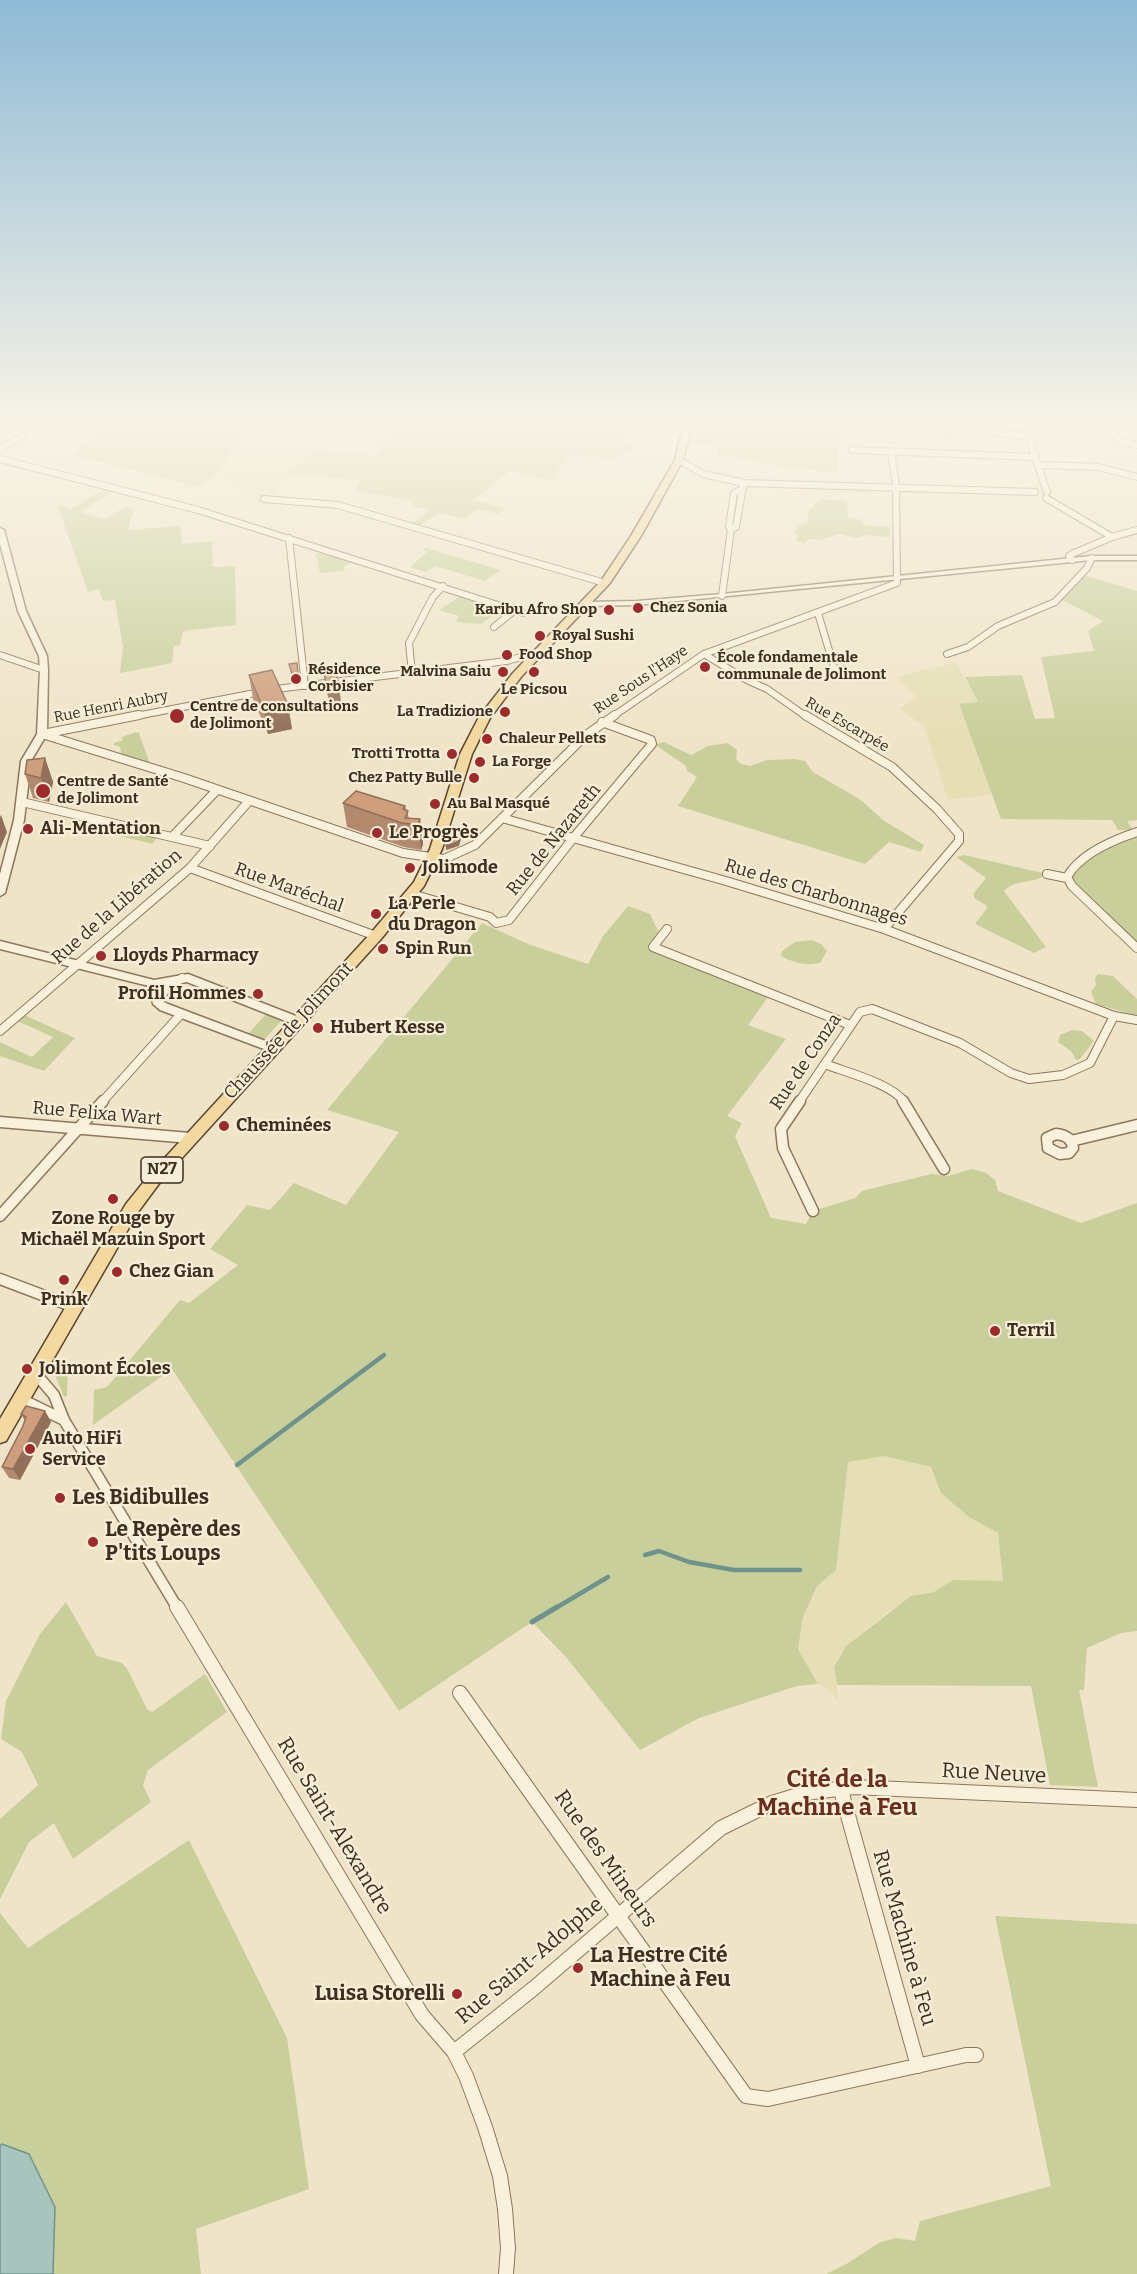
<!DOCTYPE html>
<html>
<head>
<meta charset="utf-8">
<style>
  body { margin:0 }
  canvas { display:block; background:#f0e4c8 }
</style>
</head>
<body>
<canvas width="1137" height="2274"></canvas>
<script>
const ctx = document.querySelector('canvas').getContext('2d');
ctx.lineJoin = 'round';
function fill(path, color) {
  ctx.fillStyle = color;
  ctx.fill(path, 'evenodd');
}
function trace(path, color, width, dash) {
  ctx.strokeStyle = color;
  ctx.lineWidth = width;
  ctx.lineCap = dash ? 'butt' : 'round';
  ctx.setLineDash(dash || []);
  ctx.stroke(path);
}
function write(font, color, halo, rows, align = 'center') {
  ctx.font = font + ' Bitter,serif';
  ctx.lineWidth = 4.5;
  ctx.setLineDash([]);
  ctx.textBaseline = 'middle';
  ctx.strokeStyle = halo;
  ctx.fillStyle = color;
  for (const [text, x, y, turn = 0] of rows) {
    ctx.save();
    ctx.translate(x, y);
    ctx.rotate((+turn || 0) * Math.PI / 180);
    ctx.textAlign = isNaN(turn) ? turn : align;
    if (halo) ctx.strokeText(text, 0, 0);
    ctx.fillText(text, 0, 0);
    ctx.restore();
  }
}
const farmland = new Path2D(`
  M1 423H115L81 449H76L22 436 30 431Z
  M246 423H335L270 496 271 500 238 498 244 491 219 473Z
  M955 662 978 702 959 705 992 794 948 800 924 726 900 709 916 696 896 677Z
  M884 1456 931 1467 942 1493 969 1517 998 1533 1003 1582 953 1580 934 1592 922 1593 890 1610 846 1646 840 1655 834 1667 839 1701 829 1690 818 1684 798 1649 803 1617 817 1586 836 1570 848 1461Z`);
const green = new Path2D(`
  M115 423H246L219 473 197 487 71 454Z
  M395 423H589L632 429 621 443 637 446 617 459 568 454 552 480 510 471 473 500 505 508 498 514 477 509 464 519 439 513 417 527 410 525 430 510 414 506 413 501 356 491 360 480 290 474 313 449 375 456Z
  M685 423H951L957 439 840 433 837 472C797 471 757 460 717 455L719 446 684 442Z
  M109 486 118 488 80 512 105 519 125 507 134 510 128 530 180 526 182 544 212 541 213 567 235 566 236 625 183 631 180 645 174 646 172 663 120 673 123 647 115 600 103 601 99 589 88 592 57 504 71 509Z
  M821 499 847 501 848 517 862 520 864 525 890 527V537L865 535 856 538 839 534 822 540 808 539 805 544 796 541 797 535 794 531 800 525 807 524 809 509Z
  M426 548 501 570 485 581 435 566 426 572 410 567 427 552 423 550Z
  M331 552 355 560 344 567 345 571 320 573 316 554Z
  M1084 575 1137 591V820L1127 821 1133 830H1118L1112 820 1001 819 959 704 978 702 965 677 1022 675 1035 719 1055 718 1041 657 1094 651 1088 631 1103 621 1058 598Z
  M462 595 494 605 489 609 498 612 481 624 456 622 459 616 439 610Z
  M136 732 139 733 150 764 122 756 120 747 114 745V743L123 740 122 737Z
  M664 742 691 755 708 746 728 743 737 750 736 759 741 764 750 766 767 760 795 759 805 761 813 772 861 800 883 820 924 845 921 852 889 842 865 864 678 806 697 777 687 771 686 766 657 746V744Z
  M75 817 157 836 153 844 69 824Z
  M1137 833V949L1066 875 1118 839Z
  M964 855 1047 874C1035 884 1014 879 1004 891L1046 947 1034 953 975 924 987 908 986 905 975 899 973 894 986 878 956 857Z
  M628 906 650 914 661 937 654 946 771 993 748 1025 786 1039 727 1116 742 1123 735 1136 771 1218 806 1224 813 1211 855 1198 862 1191 931 1174 948 1176 972 1169 986 1173 995 1180 998 1191 1081 1223 1137 1203V1631L1121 1633 1087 1648 1084 1690H1079L1098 1787 1050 1785 1031 1686 837 1685 834 1667 846 1646 911 1596 934 1592 953 1580 1003 1581 998 1533 969 1517 941 1493 931 1467 884 1456 848 1462 836 1570 817 1586 803 1617 798 1649 818 1684 797 1686 699 1718 640 1750 566 1657 532 1622 399 1711 172 1369 93 1425 94 1390 107 1387 180 1300 189 1303 238 1265 210 1249 247 1205 270 1210 294 1183 346 1205 399 1132 327 1110 482 923 528 944 588 964 603 936Z
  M812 940 821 944 827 951 820 963C806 966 794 963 781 956L782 951 795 942Z
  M1098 974 1113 976 1137 999V1016L1096 1004 1091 992 1096 985 1095 978Z
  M20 1013 75 1038 44 1071 0 1056V1042L32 1057 53 1037 13 1019Z
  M266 1014 282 1020 264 1040 248 1034Z
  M1072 1030 1082 1031 1094 1041 1080 1059 1076 1060 1071 1051 1058 1042 1060 1035Z
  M64 1359 68 1361 67 1396 64 1397 55 1375Z
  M66 1602 97 1656 122 1663 128 1670 147 1709 152 1712 205 1674 227 1712 148 1770 143 1785 151 1802 73 1859 54 1823 29 1842 0 1899V1819L38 1785 22 1752 1 1739 6 1701 40 1634Z
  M189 1840 287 2038 309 2189 196 2229 201 2274H53L55 2207 29 2154 3 2144 0 2145V1913L28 1948Z
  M995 1916 1137 1924V2274H826L848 2263 880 2242 896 2238 915 2241 920 2221 1051 2186Z`);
const water = new Path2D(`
  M2 2144 29 2154 55 2207 53 2274H0V2146Z`);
const streamFar1 = new Path2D(`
  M237 1465 384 1355
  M645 1555 659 1551 689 1562 734 1570H800
  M554 1609 608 1577`);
const stream = new Path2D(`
  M532 1622 557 1607`);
const minorFar3 = new Path2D(`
  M990 423 991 430 996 433 1028 436 1047 492
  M1101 423 1122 442 1137 445
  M0 449 22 436
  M852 450 1036 457
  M0 459 198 510 523 613
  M679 460 703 474 744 483 1035 492
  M1038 465 1098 467 1137 477
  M740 482 743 486 736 527 731 529 729 527 734 493 741 490
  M1046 498 1112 537
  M264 499 338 505 605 583
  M289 538 305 686
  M1072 560 1069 556 1072 554 1112 537 1137 530
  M722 596 731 529
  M818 613 836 674
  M494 627 515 610
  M704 654 747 680 767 689 807 717
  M947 654 968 647 998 626 1055 602 1087 568 1092 558
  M0 655 44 670
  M412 673 409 643 433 597 443 586
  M131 717 276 689 507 661 541 651
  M612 717 704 654 897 583 896 485 891 452`);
const minorFar2 = new Path2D(`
  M805 715 892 767 937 809 959 834V841L884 929
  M48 733 139 715
  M42 734 184 778 403 853 444 859 475 845 586 735 615 715
  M22 802 210 846
  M502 818 726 881 884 929 1114 1016 1137 1020
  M1137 832C1113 840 1080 854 1067 877L1072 886 1137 948
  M172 837 216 791
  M190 868 376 936
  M1047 874 1067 878
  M412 894 490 917 496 923 509 920 574 837 652 744 651 740 602 722
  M667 929 653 947 850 1025
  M158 1000 167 988 182 978
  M0 1031 190 868 249 801
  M825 1064C845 1072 893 1084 904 1102
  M102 1102 181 1014
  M799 1102 860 1012 872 1009 960 1043 1011 1073 1029 1079 1063 1075 1090 1063 1114 1016`);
const minorFar1 = new Path2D(`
  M800 1101 781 1129 783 1148 813 1211
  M903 1101 944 1169
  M0 1122 190 1138
  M1056 1134C1065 1135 1072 1138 1073 1148L1069 1153 1060 1154 1048 1148 1047 1138Z
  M1071 1141 1137 1125
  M0 1216 103 1101
  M0 1279 74 1307
  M36 1374 54 1395 64 1420 178 1609
  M21 1399 64 1420`);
const minor = new Path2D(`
  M177 1607 422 2015 454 2052 466 2076 485 2127 500 2176 505 2209 508 2248 506 2274
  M460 1693 746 2096 768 2099 966 2055H976
  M840 1787 918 2066
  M454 2052 534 1988 721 1828 772 1803 805 1793 854 1787 1137 1800`);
const tertiary = new Path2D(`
  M0 528 4 530 26 611 47 656 48 670 47 734 31 761 24 820 5 893 0 896V874L14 820 21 761 37 734 40 670 39 656 18 611 0 544Z
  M1092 556H1137V560H1092L637 605 587 606 583 604 587 602 637 601 722 594Z
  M0 941 154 980 188 974 301 1018 303 1021 301 1024H293L187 982 160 987 164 1002 168 1004 276 1045 278 1048 272 1052 160 1010 153 1004 149 986 0 949Z`);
const primary = new Path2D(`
  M681 423H689V435L683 460 641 536 610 583 521 677 490 718 472 754 442 849 424 886 381 939 161 1181 138 1212 6 1441 0 1443V1419L126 1204 151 1173 371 933 414 882 430 849 460 754 479 717 513 673 601 581 631 536 675 460 681 435Z`);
const wall = new Path2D(`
  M324 673 341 702 330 704 326 689Z
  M249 675 288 705 292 729 268 734 253 699Z
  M45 758 53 782 49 802 33 798 25 774Z
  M343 803 405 806 409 818 420 819 423 844 421 850 404 847 347 827Z
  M45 1411 51 1422 20 1480 9 1478 2 1467 23 1426 25 1421 21 1414Z`);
const shadedWall = new Path2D(`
  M297 663 299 681 293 682 292 674Z
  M339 686 341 702 330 704 327 688Z
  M288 705 292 729 268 734 264 710Z
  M45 758 53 782 49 802 41 778Z
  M1 815 7 832 0 849V817Z
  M420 819 423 844 421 850 418 825Z
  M460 834 461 839 459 846 446 850V846Z
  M45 1411 51 1422 20 1480 13 1469Z`);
const building = new Path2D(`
  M297 663 298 673 292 674 289 664Z
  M272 670 288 705 264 710 249 675Z
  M336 672 339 686 327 688 324 673Z
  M45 758 41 778 25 774 27 760Z
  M356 791 405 806 403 809 408 811 405 818 420 819 418 825 402 823 343 803Z
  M451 830 460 834 458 842 446 846Z
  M26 1406 45 1411 13 1469 2 1467 23 1426 26 1417 21 1414Z`);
const markers = [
  [638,608,6,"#9e2a2b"],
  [609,610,6,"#9e2a2b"],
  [540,636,6,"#9e2a2b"],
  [507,655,6,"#9e2a2b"],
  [705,667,6,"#9e2a2b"],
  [503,672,6,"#9e2a2b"],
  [534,672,6,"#9e2a2b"],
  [296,679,6,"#9e2a2b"],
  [505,712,6,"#9e2a2b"],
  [177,716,8,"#9e2a2b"],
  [487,739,6,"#9e2a2b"],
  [452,754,6,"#9e2a2b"],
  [480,762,6,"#9e2a2b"],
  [474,778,6,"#9e2a2b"],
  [43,791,8,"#9e2a2b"],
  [435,804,6,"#9e2a2b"],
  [28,829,6,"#9e2a2b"],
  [377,833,6,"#9e2a2b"],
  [410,868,6,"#9e2a2b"],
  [376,914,6,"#9e2a2b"],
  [383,949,6,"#9e2a2b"],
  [101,956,6,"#9e2a2b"],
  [258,994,6,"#9e2a2b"],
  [318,1028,6,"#9e2a2b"],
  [224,1126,6,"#9e2a2b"],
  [113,1199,6,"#9e2a2b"],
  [117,1272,6,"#9e2a2b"],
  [64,1280,6,"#9e2a2b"],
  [995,1331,6,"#9e2a2b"],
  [27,1369,6,"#9e2a2b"],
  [30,1449,6,"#9e2a2b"],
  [60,1498,6,"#9e2a2b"],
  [93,1542,6,"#9e2a2b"],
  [578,1968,6,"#9e2a2b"],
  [457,1994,6,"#9e2a2b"]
];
const farPoinames = [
  ["Chez Sonia",650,608],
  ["Karibu Afro Shop",597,610,"right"],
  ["Royal Sushi",552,636],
  ["Food Shop",519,655],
  ["École fondamentale",717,658],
  ["communale de Jolimont",717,675],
  ["Résidence",308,670],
  ["Corbisier",308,687],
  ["Malvina Saiu",491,672,"right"],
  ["Le Picsou",534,690,"center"],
  ["Centre de consultations",190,707],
  ["de Jolimont",190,724],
  ["La Tradizione",493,712,"right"],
  ["Chaleur Pellets",499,739],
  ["Trotti Trotta",440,754,"right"],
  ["La Forge",492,762],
  ["Chez Patty Bulle",462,778,"right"],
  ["Centre de Santé",57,782],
  ["de Jolimont",57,799],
  ["Au Bal Masqué",447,804]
];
const farStreetnames = [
  ["Rue Sous l'Haye",641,680,-34],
  ["Rue Henri Aubry",111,707,-11],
  ["Rue Escarpée",847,725,30]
];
const shields = [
  [162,1170,42]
];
const shieldNames = [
  ["N27",162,1170]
];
const poiNames = [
  ["Ali-Mentation",40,829],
  ["Le Progrès",389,833],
  ["Jolimode",422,868],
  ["La Perle",388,904],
  ["du Dragon",388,925],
  ["Spin Run",395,949],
  ["Lloyds Pharmacy",113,956],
  ["Profil Hommes",246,994,"right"],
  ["Hubert Kesse",330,1028],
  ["Cheminées",236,1126],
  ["Zone Rouge by",113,1219,"center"],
  ["Michaël Mazuin Sport",113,1240,"center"],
  ["Chez Gian",129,1272],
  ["Prink",64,1300,"center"],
  ["Terril",1007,1331],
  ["Jolimont Écoles",39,1369],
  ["Auto HiFi",42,1439],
  ["Service",42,1460]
];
const streetNames = [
  ["Rue de Nazareth",554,840,-51],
  ["Rue Maréchal",289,888,20],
  ["Rue des Charbonnages",816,893,17],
  ["Rue de la Libération",117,907,-41],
  ["Chaussée de Jolimont",289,1031,-47],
  ["Rue de Conza",806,1062,-56],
  ["Rue Felixa Wart",97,1114,5]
];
const nearPoinames = [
  ["Les Bidibulles",72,1498],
  ["Le Repère des",105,1530],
  ["P'tits Loups",105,1554],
  ["La Hestre Cité",590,1956],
  ["Machine à Feu",590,1980],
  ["Luisa Storelli",445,1994,"right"]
];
const nearStreetnames = [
  ["Rue Neuve",994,1774,3],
  ["Rue Saint-Alexandre",334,1826,59],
  ["Rue des Mineurs",605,1859,55],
  ["Rue Machine à Feu",904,1938,74],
  ["Rue Saint-Adolphe",530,1961,-40]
];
const nearNeighbourhoodnames = [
  ["Cité de la",837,1780],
  ["Machine à Feu",837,1808]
];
fill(farmland, '#e6deb5');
fill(green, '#c9cf9b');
fill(water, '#a9c4bc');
trace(water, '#6f938a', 1.5);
trace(streamFar1, '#6f938a', 4.5);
trace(stream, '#6f938a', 5);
trace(minorFar3, '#8d765c', 8);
trace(minorFar2, '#8d765c', 10);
trace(minorFar1, '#8d765c', 13);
trace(minor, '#8d765c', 16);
trace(tertiary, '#8d765c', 3);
trace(primary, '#5b4430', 3);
trace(minorFar3, '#faf1dc', 6);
trace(minorFar2, '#faf1dc', 8);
trace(minorFar1, '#faf1dc', 10);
trace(minor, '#faf1dc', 14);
fill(tertiary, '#faf1dc');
fill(primary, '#f3d9a0');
fill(wall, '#b2896c');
fill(shadedWall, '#916f58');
fill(building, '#cf9f7d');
trace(building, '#916f58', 1.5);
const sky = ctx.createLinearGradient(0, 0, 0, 741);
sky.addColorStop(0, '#8fbad6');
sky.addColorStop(0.57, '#f8f3e6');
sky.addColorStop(1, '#f8f3e600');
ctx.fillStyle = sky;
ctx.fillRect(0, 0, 1137, 741);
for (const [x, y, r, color] of markers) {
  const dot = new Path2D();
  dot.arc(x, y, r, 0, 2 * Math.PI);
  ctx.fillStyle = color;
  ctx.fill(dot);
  trace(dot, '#f7eed8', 2);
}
write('bold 15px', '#3d2e20', '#f7eed8', farPoinames, 'left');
write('15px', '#3d2e20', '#f7eed8', farStreetnames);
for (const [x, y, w] of shields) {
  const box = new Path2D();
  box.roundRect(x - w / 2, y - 13, w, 26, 4.5);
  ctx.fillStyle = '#f7eed8';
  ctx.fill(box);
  trace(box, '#3d2e20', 1.5);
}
write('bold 16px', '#3d2e20', null, shieldNames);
write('bold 18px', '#3d2e20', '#f7eed8', poiNames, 'left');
write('18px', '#3d2e20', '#f7eed8', streetNames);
write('bold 21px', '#3d2e20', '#f7eed8', nearPoinames, 'left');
write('21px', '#3d2e20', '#f7eed8', nearStreetnames);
write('bold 24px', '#6b2e1e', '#f7eed8', nearNeighbourhoodnames);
</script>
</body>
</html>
